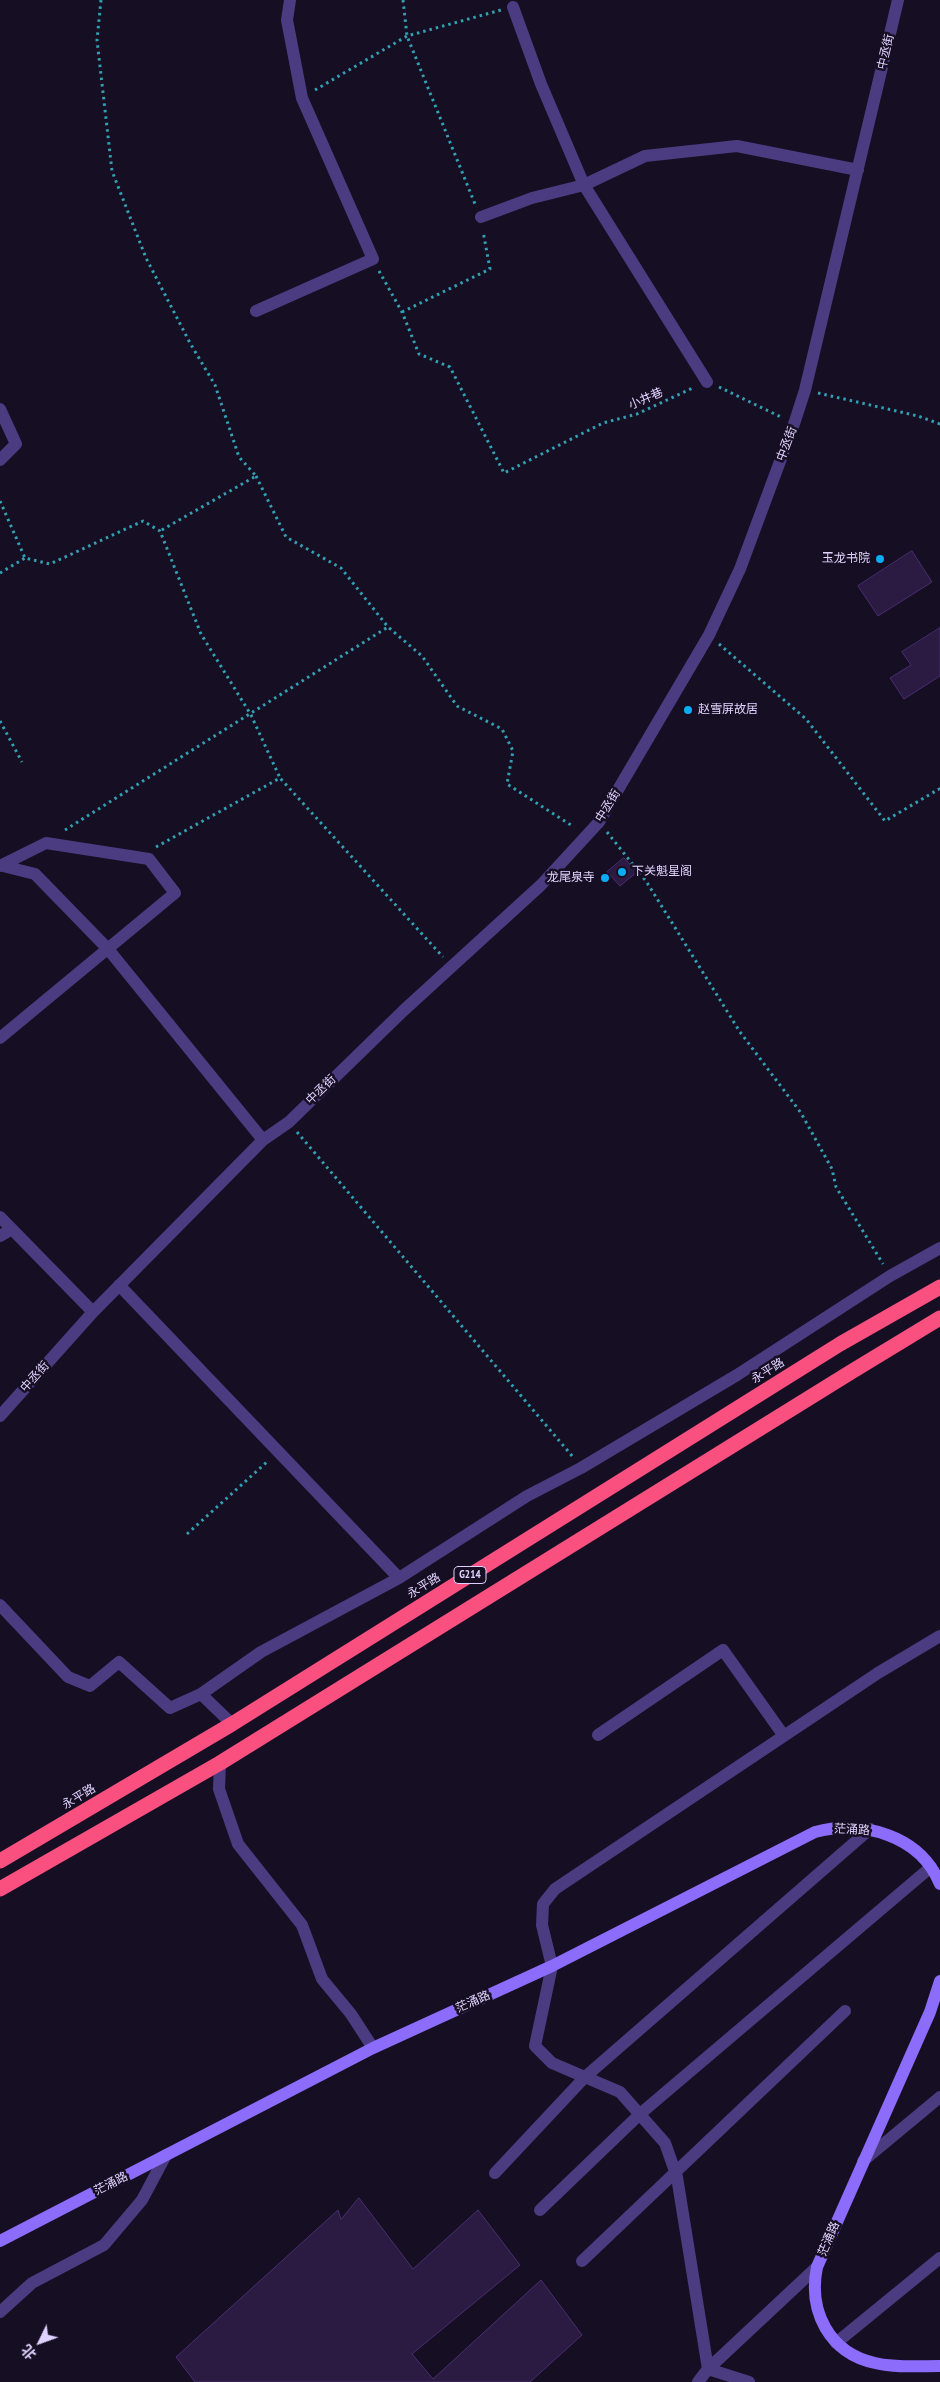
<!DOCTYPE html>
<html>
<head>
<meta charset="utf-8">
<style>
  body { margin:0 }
  #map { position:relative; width:940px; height:2382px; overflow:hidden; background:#160f23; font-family:"PT Sans Narrow","Noto Sans SC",sans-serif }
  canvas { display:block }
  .north { position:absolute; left:15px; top:2317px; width:50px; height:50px; -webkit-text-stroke:4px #160f23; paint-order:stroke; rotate:228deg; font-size:14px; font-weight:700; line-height:20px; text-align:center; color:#e0d2fe }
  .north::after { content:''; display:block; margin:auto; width:18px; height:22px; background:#e0d2fe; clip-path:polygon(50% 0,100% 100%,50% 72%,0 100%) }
</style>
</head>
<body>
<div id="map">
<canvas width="940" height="2382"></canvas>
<div class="north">北</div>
</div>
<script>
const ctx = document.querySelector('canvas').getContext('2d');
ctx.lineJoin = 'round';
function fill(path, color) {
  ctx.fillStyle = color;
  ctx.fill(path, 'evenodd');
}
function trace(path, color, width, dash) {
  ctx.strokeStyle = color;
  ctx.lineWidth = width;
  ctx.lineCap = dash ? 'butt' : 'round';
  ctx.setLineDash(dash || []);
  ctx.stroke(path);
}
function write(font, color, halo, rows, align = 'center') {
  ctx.font = font + ' "PT Sans Narrow","Noto Sans SC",sans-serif';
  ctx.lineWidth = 5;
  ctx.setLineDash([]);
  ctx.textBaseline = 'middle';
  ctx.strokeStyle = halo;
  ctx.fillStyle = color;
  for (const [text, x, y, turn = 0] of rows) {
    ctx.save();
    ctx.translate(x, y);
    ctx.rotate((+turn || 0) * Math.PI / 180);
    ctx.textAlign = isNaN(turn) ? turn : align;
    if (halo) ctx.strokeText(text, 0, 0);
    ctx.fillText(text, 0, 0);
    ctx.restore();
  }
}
const building = new Path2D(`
  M912 551 932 582 878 616 858 586Z
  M940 628V676L904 699 890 678 911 665 902 652Z
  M624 858 637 872 620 886 607 872Z
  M359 2198 413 2269 478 2210 520 2265 412 2354 433 2379 541 2280 582 2335 530 2382H195L176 2357 338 2210 341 2219Z`);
const path = new Path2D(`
  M101 0 97 40 112 171 146 258 190 343 215 385 239 457 256 476 160 531
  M403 0 407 36 475 204
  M315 90 407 36 501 10
  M379 271 402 312 419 354 450 367 504 473 603 423 637 414 695 387
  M402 312 490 269 483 231
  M719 387 781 417
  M818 393 918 416 940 424
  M256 476 286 537 341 568 388 627 422 656 457 706 502 729 513 751 507 784 574 827
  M0 501 25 558 50 564 143 521 160 531 201 634 251 715 280 778
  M0 573 25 558
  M719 644 806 719 885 821 939 789 940 791
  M0 721 22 762
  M65 830 388 627
  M607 832 646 881 740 1032 801 1113 832 1169 836 1187 883 1264
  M156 847 280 778 443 957
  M297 1132 573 1457
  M187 1534 268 1461`);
const street = new Path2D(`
  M513 7 541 84 584 185 707 382
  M481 217 532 198 584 185 645 156 737 146 858 170
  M256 311 373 259 302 98 287 20 290 0
  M0 409 16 444 0 460
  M0 866 46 843 149 859 175 893 0 1038
  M3 866 35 874 108 949 263 1140
  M0 1217 93 1312
  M0 1236 12 1229
  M119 1285 399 1578
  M0 1416 93 1312 263 1140 289 1122 403 1011 541 885 599 822 709 635 740 569 795 421 805 390 898 0
  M0 1605 68 1677 90 1686 119 1662 170 1708 201 1694
  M232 1724 201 1694 261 1652 399 1578 527 1496 581 1468 737 1375 890 1276 940 1248
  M598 1735 723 1650 784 1736
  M220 1763 219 1789 238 1844 302 1925 322 1979 351 2014 373 2048
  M863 2161 940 2097
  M495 2173 585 2077 870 1829
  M540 2210 640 2114 931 1867
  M582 2261 845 2011
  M0 2312 32 2283 104 2245 142 2200 166 2155
  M836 2343 940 2258
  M698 2382 708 2369 817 2267
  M749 2382 708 2369 677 2177 665 2143 620 2092 552 2063 535 2046 552 1966 542 1925 543 1904 555 1889 878 1673 940 1636`);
const secondary = new Path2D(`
  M940 1981 930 2012 817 2267C808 2311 829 2353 875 2363 896 2368 919 2366 940 2366
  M0 2241 373 2048 552 1966 815 1832C863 1820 920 1835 940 1884`);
const highway = new Path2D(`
  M0 1861 232 1724 840 1344 940 1287
  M0 1889 220 1763 851 1372 940 1318`);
const markers = [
  [880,559,5,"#07adf5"],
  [688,710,5,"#07adf5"],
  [622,872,5,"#07adf5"],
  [605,878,5,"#07adf5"]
];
const shields = [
  [470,1575,32]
];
const shieldNames = [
  ["G214",470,1575]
];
const streetNames = [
  ["中丞街",886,52,-77],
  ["小井巷",646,399,-23],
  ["中丞街",787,444,-69],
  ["中丞街",608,806,-58],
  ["中丞街",321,1090,-44],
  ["永平路",768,1371,-32],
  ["中丞街",35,1377,-48],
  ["永平路",424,1586,-32],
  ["永平路",79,1797,-31],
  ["茫涌路",852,1830,3],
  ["茫涌路",473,2002,-24],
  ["茫涌路",111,2184,-27],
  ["茫涌路",829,2239,-67]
];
const poiNames = [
  ["玉龙书院",870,559],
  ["赵雪屏故居",698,710,"left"],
  ["下关魁星阁",632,872,"left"],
  ["龙尾泉寺",595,878]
];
fill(building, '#2b1b43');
trace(building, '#482e6f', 1);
trace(path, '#32a0b2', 3, [2.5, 4]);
trace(street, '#4b3b81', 12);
trace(secondary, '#8c6cfb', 12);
trace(highway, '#fa5080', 15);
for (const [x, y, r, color] of markers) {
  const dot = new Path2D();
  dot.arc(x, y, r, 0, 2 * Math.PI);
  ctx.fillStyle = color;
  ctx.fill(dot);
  trace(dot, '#160f23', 2);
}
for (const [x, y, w] of shields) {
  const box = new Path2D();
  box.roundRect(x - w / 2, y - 8.5, w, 17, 4);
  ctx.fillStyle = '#160f23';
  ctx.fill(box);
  trace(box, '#e0d2fe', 1);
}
write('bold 11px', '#e0d2fe', null, shieldNames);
write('12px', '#e0d2fe', '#160f23', streetNames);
write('12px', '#e0d2fe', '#160f23', poiNames, 'right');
</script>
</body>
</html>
